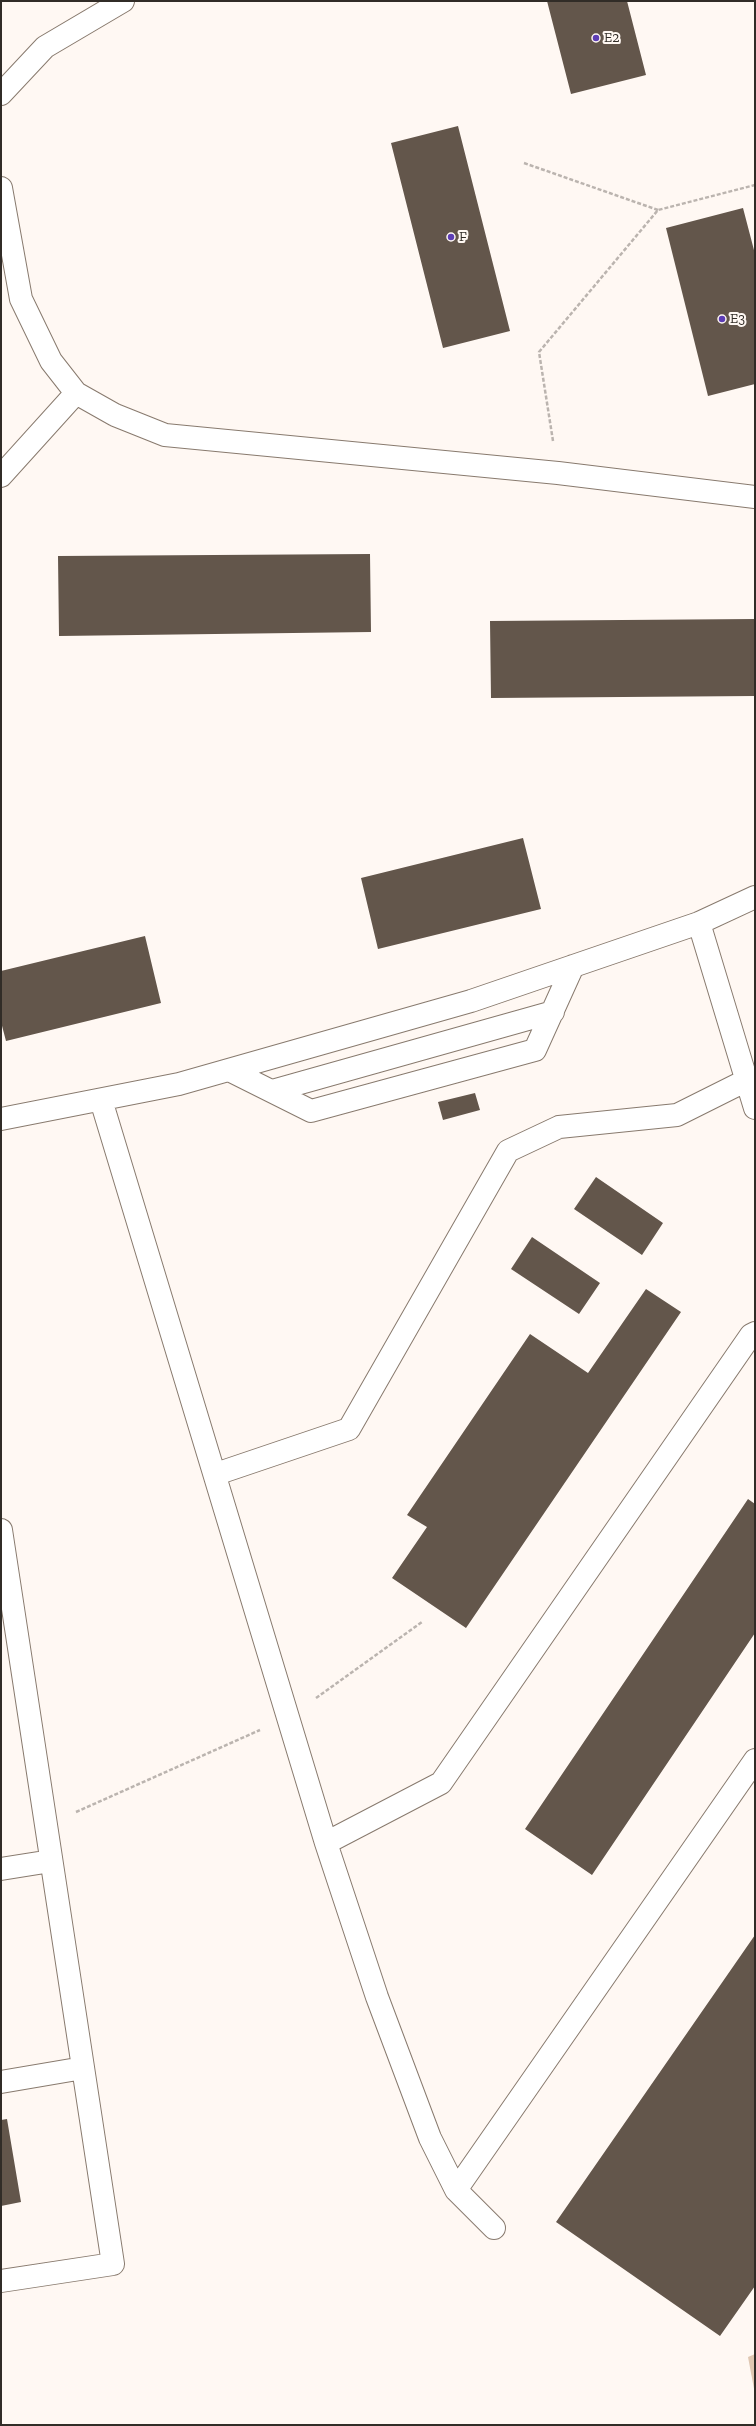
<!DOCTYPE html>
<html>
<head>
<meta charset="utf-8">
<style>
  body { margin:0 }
  #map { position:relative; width:756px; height:2426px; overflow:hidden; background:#fff8f3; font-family:"Zilla Slab",serif }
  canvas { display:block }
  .frame { position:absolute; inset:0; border:2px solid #312c27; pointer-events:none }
</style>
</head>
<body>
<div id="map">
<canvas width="756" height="2426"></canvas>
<div class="frame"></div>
</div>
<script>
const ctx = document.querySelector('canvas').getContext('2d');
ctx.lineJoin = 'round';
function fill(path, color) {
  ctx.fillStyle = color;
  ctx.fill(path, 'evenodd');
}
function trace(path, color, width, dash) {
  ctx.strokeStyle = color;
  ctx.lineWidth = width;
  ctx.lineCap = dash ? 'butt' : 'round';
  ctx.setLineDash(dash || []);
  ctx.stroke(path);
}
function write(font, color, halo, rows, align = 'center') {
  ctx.font = font + ' "Zilla Slab",serif';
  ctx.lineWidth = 4;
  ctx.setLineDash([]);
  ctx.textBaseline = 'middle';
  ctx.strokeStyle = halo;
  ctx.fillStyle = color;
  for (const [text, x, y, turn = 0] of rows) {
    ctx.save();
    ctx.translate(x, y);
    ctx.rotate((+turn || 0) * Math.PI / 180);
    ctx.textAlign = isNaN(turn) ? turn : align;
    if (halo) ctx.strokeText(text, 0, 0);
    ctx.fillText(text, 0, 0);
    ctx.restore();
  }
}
const green = new Path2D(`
  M755 2354V2394L748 2357Z`);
const building = new Path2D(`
  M547 1H627L646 75 571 94Z
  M458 126 510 331 443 348 391 143Z
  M743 208 755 254V384L708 396 666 228Z
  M370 554 371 632 59 636 58 556Z
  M755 619V696L491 698 490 621Z
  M523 838 541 909 378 949 361 878Z
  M145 936 161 1003 6 1041 1 1022V971Z
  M475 1093 480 1110 443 1120 438 1102Z
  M596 1177 663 1223 642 1255 574 1209Z
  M532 1237 600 1283 579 1314 511 1269Z
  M646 1289 681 1312 466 1628 392 1578 427 1527 407 1515 530 1334 588 1373Z
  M748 1499 755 1504V1633L592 1875 525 1829Z
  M755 1935V2286L720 2336 556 2222Z
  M7 2119 21 2202 1 2206V2120Z`);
const path = new Path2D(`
  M524 163 658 210
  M553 441 539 352 658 210 755 185
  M316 1698 422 1622
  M76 1812 260 1730`);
const minor = new Path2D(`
  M1 94 45 47 123 1
  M1 188 21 299 51 361 76 393 115 415 165 435 558 473 755 497
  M1 476 76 393
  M699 923 755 1108
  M229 1070 311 1111 535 1050 573 966
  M272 1091 553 1012
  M101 1100 326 1843 377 1997 430 2138 456 2190 494 2228
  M1 1119 179 1084 471 1001 699 923 755 897
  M216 1474 349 1429 508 1151 559 1127 677 1115 747 1080
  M1 1530 113 2264 1 2281
  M326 1843 441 1783 751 1335 755 1333
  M1 1869 51 1861
  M1 2082 83 2068
  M456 2190 755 1760`);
const markers = [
  [596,38,4,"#5d3db5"],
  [451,237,4,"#5d3db5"],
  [722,319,4,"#5d3db5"]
];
const poiNames = [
  ["E2",604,38],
  ["F",459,237],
  ["E3",730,319]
];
fill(green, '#e0c7b2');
fill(building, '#63564b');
trace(minor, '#887a6e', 24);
trace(path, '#bbb4af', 2.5, [4, 2]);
trace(minor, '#fff', 22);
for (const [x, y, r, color] of markers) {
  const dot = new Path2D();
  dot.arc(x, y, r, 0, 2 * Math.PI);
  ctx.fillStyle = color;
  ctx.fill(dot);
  trace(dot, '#fff8f3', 1.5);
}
write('14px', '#312c27', '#fff8f3', poiNames, 'left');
</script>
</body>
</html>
